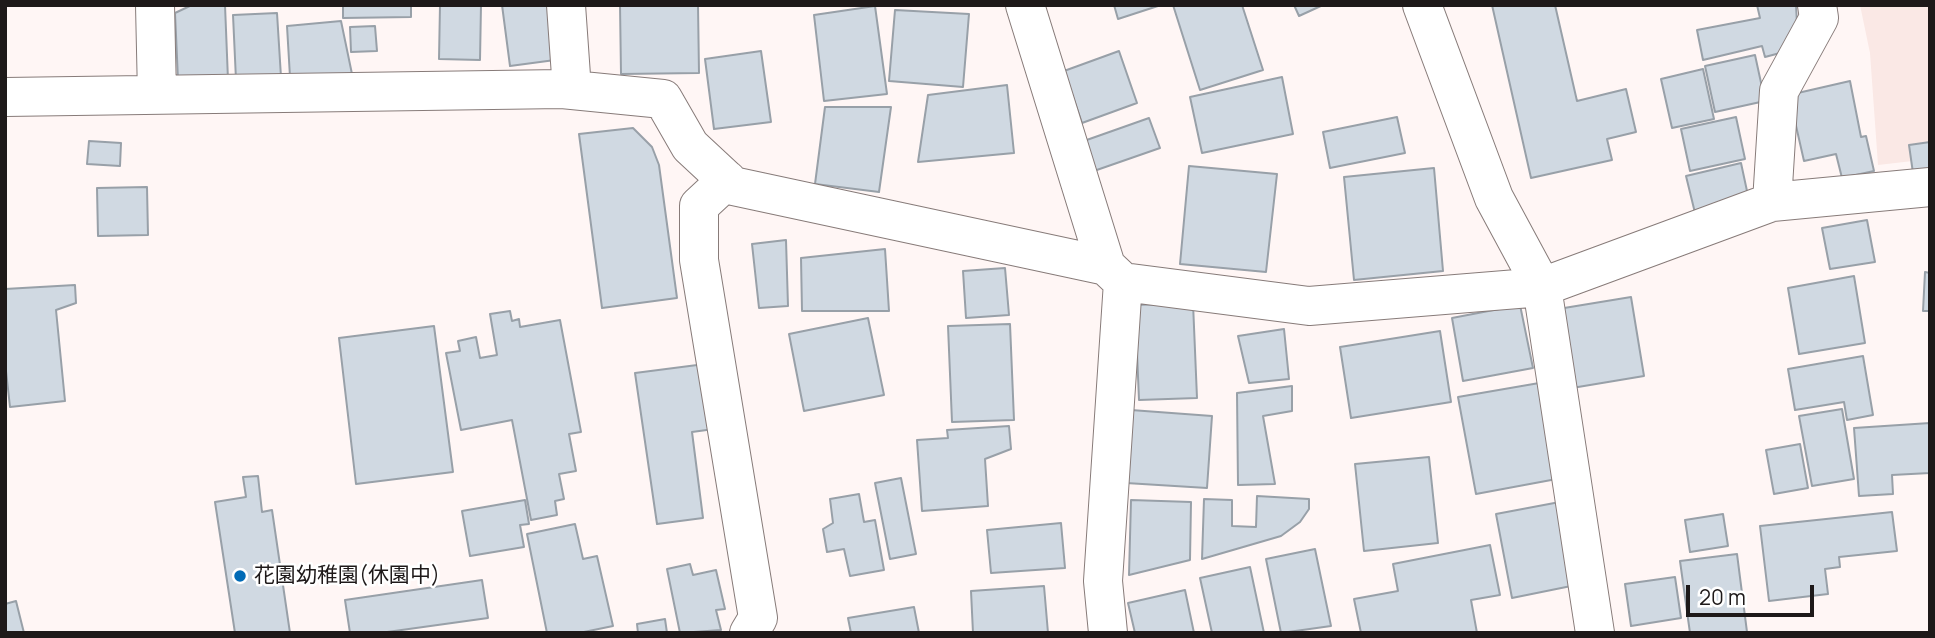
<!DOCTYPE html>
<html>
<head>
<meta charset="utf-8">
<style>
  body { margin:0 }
  #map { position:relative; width:1935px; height:638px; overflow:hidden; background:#fff6f5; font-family:Manrope,sans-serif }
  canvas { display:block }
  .frame { position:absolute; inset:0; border:7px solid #1e1919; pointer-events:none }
  .scale { position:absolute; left:1686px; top:585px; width:128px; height:32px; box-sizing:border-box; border:4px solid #1e1919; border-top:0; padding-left:9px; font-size:21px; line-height:24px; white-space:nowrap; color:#1e1919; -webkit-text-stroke:5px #fff; paint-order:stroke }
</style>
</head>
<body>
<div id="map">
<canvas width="1935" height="638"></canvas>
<div class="frame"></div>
<div class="scale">20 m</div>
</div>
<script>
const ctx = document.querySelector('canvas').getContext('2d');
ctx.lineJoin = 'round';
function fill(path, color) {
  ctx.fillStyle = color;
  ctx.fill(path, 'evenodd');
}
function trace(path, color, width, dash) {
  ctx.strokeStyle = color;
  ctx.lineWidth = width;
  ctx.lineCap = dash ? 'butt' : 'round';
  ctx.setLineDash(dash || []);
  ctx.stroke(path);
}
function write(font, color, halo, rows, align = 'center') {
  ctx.font = font + ' Manrope,"Noto Sans JP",sans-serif';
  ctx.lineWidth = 5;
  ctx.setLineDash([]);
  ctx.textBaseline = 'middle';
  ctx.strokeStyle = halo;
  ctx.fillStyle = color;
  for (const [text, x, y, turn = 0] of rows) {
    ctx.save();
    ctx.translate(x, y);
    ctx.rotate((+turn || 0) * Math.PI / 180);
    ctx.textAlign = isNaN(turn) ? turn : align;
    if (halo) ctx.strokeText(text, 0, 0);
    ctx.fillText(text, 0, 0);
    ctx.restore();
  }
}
const built = new Path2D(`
  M1860 5H1930V159L1878 165 1870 53Z`);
const building = new Path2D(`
  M192 5H225L228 80H178L175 13Z
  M343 5H411V17L343 18Z
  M440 5H481L480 60 439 59Z
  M502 5H548L555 60 510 66Z
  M620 5H698L699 73 621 74Z
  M1114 5H1161L1118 19Z
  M1173 5H1242L1263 70 1200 90Z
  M1294 5H1323L1299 16Z
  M1492 5H1555L1577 101 1626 89 1636 132 1607 139 1612 160 1531 178Z
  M1757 5H1796L1797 24 1780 53 1765 57 1762 46 1703 60 1697 30 1760 18Z
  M875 6 887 94 824 101 814 15Z
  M895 10 969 14 963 87 889 81Z
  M277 13 281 77 236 80 233 15Z
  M341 21 352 74 290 77 287 26Z
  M375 26 377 51 351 52 350 27Z
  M761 51 771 122 714 129 705 59Z
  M1119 51 1137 103 1082 123 1064 71Z
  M1755 55 1765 101 1715 112 1705 66Z
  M1703 69 1714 119 1672 128 1661 79Z
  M1282 77 1293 134 1202 153 1190 97Z
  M1850 81 1861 137 1866 136 1874 171 1842 178 1836 154 1804 161 1789 95Z
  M1007 85 1014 153 918 162 928 95Z
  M825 107H891L879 192 815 184Z
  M1397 117 1405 153 1330 168 1323 132Z
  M1736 117 1745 159 1690 171 1681 129Z
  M1149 118 1160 148 1091 172 1081 142Z
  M633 128 652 147 659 165 677 298 602 308 579 134Z
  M89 141 121 143 120 166 87 164Z
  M1930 142V171L1913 173 1909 145Z
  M1741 163 1750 205 1696 217 1686 176Z
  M1189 166 1277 174 1266 272 1180 264Z
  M1434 168 1443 271 1354 280 1344 177Z
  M147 187 148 235 98 236 97 188Z
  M1867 220 1875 262 1830 269 1822 228Z
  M786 240 788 306 759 308 752 244Z
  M885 249 889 311H802L801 258Z
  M1005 268 1009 315 966 318 963 271Z
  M1925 272 1930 273V311H1923Z
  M1854 276 1865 343 1799 354 1788 288Z
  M75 285 76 303 56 310 65 401 10 407 5 362V289Z
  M1631 297 1644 376 1572 388 1558 309Z
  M1193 303 1197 398 1139 400 1135 305Z
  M1520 305 1533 368 1463 381 1452 318Z
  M510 311 512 321 519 319 520 327 560 320 581 432 569 434 576 471 559 474 564 499 555 501 557 515 531 520 512 420 461 430 446 353 460 351 458 341 476 337 480 358 497 355 490 314Z
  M868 318 884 395 804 411 789 334Z
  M1010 324 1014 420 952 422 948 326Z
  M434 326 453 472 356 484 339 338Z
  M1284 329 1289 379 1249 383 1238 336Z
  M1440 331 1451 402 1351 418 1340 347Z
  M1863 356 1873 415 1847 420 1844 402 1795 410 1788 369Z
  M705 364 714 429 692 432 703 518 657 524 635 373Z
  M1545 382 1562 478 1476 494 1458 397Z
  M1292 386V411L1263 416 1275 484 1238 485 1237 393Z
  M1842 409 1854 479 1812 486 1799 416Z
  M1131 410 1212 416 1207 488 1126 483Z
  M1930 423V473L1892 475 1893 494 1859 496 1854 428Z
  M1009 426 1011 449 985 459 988 506 922 511 917 440 948 438 947 430Z
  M1800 444 1808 488 1774 494 1766 450Z
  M1429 457 1438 543 1364 551 1355 464Z
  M258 476 262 512 272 510 290 633H235L215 502 246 497 243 477Z
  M901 478 916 554 890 559 875 483Z
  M859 494 864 522 875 520 884 570 850 576 844 549 827 552 823 529 833 523 830 499Z
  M1257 496 1309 499V509L1300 522 1281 536 1202 559 1204 499 1232 500V526L1256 527Z
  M525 500 529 524 520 525 524 547 470 556 462 511Z
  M1131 500 1191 502 1190 560 1129 575Z
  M1565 501 1581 584 1512 598 1496 514Z
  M1892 512 1897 551 1839 557 1840 567 1825 569 1828 594 1769 601 1760 526Z
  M1723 514 1728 546 1690 552 1685 520Z
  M1061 523 1065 568 991 573 987 530Z
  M575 524 583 559 597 556 613 626 579 633H547L527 534Z
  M1490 545 1500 595 1471 600 1477 633H1361L1354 599 1398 591 1393 564Z
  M1315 549 1331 626 1281 633 1266 559Z
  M1737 554 1747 632 1690 633 1680 561Z
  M690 564 693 575 716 570 725 609 716 610 721 630 680 633 667 569Z
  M1250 567 1264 633H1212L1200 578Z
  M1675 577 1681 618 1631 626 1625 584Z
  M482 580 488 618 380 633H350L345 600Z
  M1044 586 1048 633H973L971 591Z
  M1185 590 1194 633H1135L1128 603Z
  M16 601 24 633H5V604Z
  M914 607 919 633H851L848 618Z
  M665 619 667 633H638L637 624Z`);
const street = new Path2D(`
  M155 5 157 95
  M566 5 572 90
  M1025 5 1106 266
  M1422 5 1494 198 1542 287 1595 633
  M5 97 562 89 663 99 690 146 733 186 1106 266 1123 282 1309 306 1542 287 1772 202 1930 187
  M727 180 699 206V260L758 618 749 633
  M1772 202 1779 91 1819 18 1817 5
  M1108 633 1103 581 1123 282`);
const markers = [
  [240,576,7,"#006ab6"]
];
const poiNames = [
  ["花園幼稚園(休園中)",254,576]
];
fill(built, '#fae8e5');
fill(building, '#d0d9e2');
trace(building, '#98a0a8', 2);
trace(street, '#877b79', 40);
trace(street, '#fff', 38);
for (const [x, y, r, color] of markers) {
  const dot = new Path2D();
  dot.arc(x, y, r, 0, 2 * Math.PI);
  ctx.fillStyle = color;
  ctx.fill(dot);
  trace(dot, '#fff', 2.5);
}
write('21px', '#1e1919', '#fff', poiNames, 'left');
</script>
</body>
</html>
